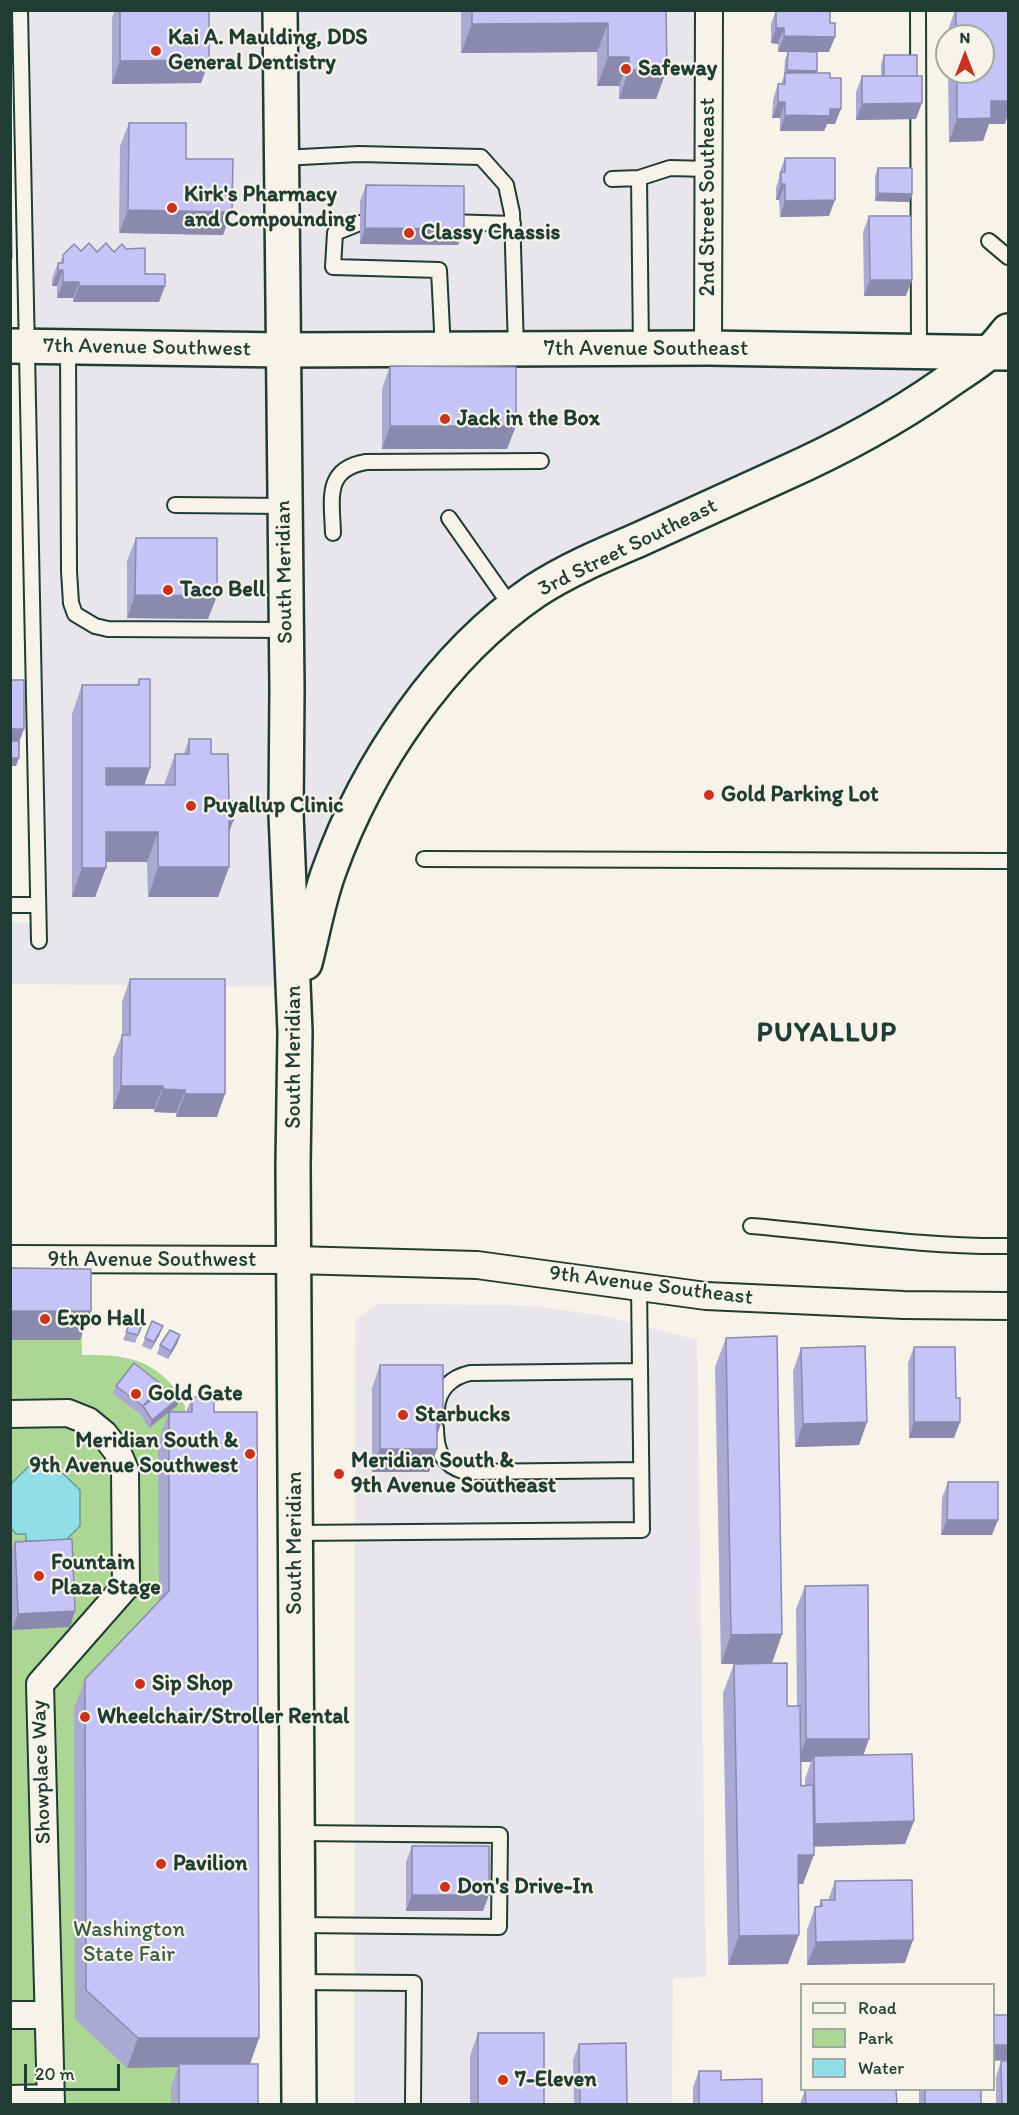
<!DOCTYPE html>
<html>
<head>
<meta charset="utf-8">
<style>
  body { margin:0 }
  #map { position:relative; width:1019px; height:2115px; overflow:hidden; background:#f7f3e8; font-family:Itim,sans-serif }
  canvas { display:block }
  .frame { position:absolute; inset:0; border:12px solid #1f3d34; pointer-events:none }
  .legend { position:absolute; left:800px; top:1983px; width:195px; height:108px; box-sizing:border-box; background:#f7f3e8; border:2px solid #a1aaa0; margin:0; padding:8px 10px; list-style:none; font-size:18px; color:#1f3d34 }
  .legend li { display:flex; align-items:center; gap:12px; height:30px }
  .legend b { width:30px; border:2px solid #a1aaa0 }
  .north { position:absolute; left:935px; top:24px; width:60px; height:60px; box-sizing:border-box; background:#f7f3e8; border:2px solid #a1aaa0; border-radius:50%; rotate:0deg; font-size:16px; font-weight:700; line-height:24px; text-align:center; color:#1f3d34 }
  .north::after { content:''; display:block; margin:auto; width:21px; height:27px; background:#c8321e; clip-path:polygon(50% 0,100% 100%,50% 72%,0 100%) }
  .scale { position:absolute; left:24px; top:2064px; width:96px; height:27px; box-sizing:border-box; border:3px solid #1f3d34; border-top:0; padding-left:8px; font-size:18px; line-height:21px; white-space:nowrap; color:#1f3d34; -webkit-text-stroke:4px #f7f3e8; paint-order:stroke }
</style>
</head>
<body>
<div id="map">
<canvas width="1019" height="2115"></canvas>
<div class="frame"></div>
<ul class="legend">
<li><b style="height:8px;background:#f7f3e8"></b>Road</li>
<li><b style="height:16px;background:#acd694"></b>Park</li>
<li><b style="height:16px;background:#8edfe6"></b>Water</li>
</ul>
<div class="north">N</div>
<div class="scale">20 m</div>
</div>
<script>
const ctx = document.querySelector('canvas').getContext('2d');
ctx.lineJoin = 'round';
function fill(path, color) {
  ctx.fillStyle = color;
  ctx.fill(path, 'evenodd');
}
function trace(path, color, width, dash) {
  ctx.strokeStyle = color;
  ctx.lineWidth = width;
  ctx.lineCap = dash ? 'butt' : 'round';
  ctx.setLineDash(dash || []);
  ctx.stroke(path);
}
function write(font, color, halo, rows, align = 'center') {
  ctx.font = font + ' Itim,sans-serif';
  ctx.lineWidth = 4.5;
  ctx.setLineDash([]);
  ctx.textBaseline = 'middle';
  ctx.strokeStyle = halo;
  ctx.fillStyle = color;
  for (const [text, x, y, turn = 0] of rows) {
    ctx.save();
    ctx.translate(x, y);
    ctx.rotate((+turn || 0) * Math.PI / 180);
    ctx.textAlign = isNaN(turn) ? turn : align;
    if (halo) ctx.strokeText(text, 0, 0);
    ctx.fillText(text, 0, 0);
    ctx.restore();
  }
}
const built = new Path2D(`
  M20 11H709L708 348 989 352 583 564 408 718 294 987 11 984V922L44 923Z
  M377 1304 509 1305 542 1307 603 1316 697 1340 706 1977 673 1978 672 2104H354L355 1320Z`);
const green = new Path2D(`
  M11 1294H81L82 1355C117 1355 146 1356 171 1384 176 1390 183 1399 185 1407 186 1413 185 1420 185 1426L250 2104H11Z`);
const water = new Path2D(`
  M31 1464H53L80 1490V1526L65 1541H26V1534H16L11 1528 10 1485Z`);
const lane = new Path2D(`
  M20 10 39 941
  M918 10 919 351
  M282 158 359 154 481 157 506 185 512 213 516 349
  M639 178 641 349
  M612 179 639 178 670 168 708 169
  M378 222 360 223 335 233 333 267 439 270 443 350
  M448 222 513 224
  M989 241 1008 257
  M68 347 69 571 71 603 75 614 95 626 108 629 286 630
  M175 505 284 506
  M449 518 513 609
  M333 533C332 499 324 469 366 462L541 461
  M424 859 1008 861
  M10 905H38
  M751 1226C837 1233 922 1247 1008 1246
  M437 1409C438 1389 452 1377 470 1373L640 1371
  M436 1428C436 1451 442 1465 465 1472L641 1470
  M295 1533 642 1530 639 1287
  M297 1833 500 1835 499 1927 298 1925
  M298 1982 414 1983 413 2104`);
const street = new Path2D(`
  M708 348 709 10
  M10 1259 294 1260 477 1265 706 1296 904 1305 1008 1306
  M10 1414 68 1413 88 1421 104 1434 117 1451 125 1470 126 1586 40 1684 51 2104
  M10 2015H48
  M10 2099 50 2098`);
const secondary = new Path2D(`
  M10 346 284 350 708 348 1007 353`);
const primary = new Path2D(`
  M280 10 287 689 286 814 295 1032 293 1165 299 2104
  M305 963C313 932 318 901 329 871 367 765 441 655 535 591 567 570 603 555 638 540 686 518 734 496 783 474 839 449 893 420 943 385 958 374 974 365 988 353 996 347 1002 338 1008 331`);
const wall = new Path2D(`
  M115 10H209V60L201 83 112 84V18Z
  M461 10H666L667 69 656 99H619V86H597V52L461 53Z
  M776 10H830L829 52H817L816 73 835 124H827L824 131H780V118H772L773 100 778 84H781L784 75 785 59 788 52H778V44L771 43V24Z
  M955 10H1008L1005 124H989L983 141 949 142 948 72H983V36H948V30Z
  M884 55 916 119 856 120V92L862 76H881V64Z
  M129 123 186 159 223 235 119 233 120 146Z
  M785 158 829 216 780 217 779 200H776V188L779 178V174Z
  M878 168 912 194 909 202 875 201V176Z
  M366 185 464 229 458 245 360 244V201Z
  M869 216 906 296H864L863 232Z
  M81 251 97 252 145 274 159 302H73V298H57V286H52V279L58 263H60L63 255Z
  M390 366 507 449H382V389Z
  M136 538 208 619 127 618V561Z
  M139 679 144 785H164L175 754H184L189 739 211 754 229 801 233 821 229 833V867L218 897H148L147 862H106L95 897H72V714L82 685H137Z
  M130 979 217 1117H176V1113L154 1112V1109H113V1058L122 1035V1002Z
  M134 1314 145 1318 135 1343 123 1340Z
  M160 1334 151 1350 142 1346 145 1338Z
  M180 1335 177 1344 168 1359 157 1354 160 1345Z
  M726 1338 782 1634 772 1663 787 1706H797L796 1609 805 1586 869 1739 863 1755 914 1821 905 1844 814 1846 803 1884H798L788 1964 728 1965 723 1693 734 1664H721L715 1367ZM800 1762H811L805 1779V1786H801Z
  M914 1347 956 1398 954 1438H909L908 1363Z
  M801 1348 867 1422 859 1445 795 1447 793 1371Z
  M380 1365 437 1434V1449L429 1472H372V1388Z
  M162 1385 159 1393 154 1398 177 1406 169 1412H186L192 1397 214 1412 259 2038 250 2064 258 2104H171V2087L178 2067 127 2068 75 2019 74 1708 85 1679 159 1602 158 1442 169 1412 149 1428 140 1414 113 1394 116 1386Z
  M948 1482 992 1535H941L942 1498Z
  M15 1542 70 1627 12 1630 10 1594V1553Z
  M412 1846 483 1911H406V1862Z
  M835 1881 905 1963 807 1965V1930L815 1907 819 1906 821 1900H828Z
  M478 2033 544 2104H470V2056Z
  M579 2044 627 2104H574L573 2060Z
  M1001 2061 1008 2104H996V2077Z
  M699 2071 762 2104H693V2087Z
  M805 2090 897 2104H800Z
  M919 2090H981V2104H919Z`);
const shadedWall = new Path2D(`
  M608 23 597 52 461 53 472 24Z
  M776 28H784L778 44 771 43Z
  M784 36 835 37 829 52H778Z
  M608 57H629L619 86H597Z
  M209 60 201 83 112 84 120 61Z
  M667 69 656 99H619L629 70Z
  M787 70 817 71 814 79 785 76Z
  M991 101H1008V114L1005 124H989L983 141 949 142 957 119Z
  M778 102H785L780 118H772Z
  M922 103 916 119 856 120 862 104Z
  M830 109H841L835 124H827L824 131H780L785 115Z
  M781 184H785L779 200H776Z
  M878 193 912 194 909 202 875 201Z
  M835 200 829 216 780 217 785 201Z
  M128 210 232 212 223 235 119 233Z
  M365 228 464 229 458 245 360 244Z
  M58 270H63L57 286H52Z
  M870 280H912L906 296H864Z
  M63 282H79L73 298H57Z
  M79 286H165L159 302H73Z
  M390 426H516L507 449H382Z
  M135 595 217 596 208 619 127 618Z
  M10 729H24L18 745H10Z
  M10 758H19L16 766H10Z
  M106 768H150L140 798H95Z
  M229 821H233L222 851Z
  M106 832H158L147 862H95Z
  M158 867H229L218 897H148Z
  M82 868H106L95 897H72Z
  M121 1086H163L154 1109H113Z
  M163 1089 185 1090 176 1113 154 1112Z
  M185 1094H225L217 1117H176Z
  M10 1311H91L80 1340H10Z
  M163 1326 160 1334 151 1350 154 1342Z
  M180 1335 177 1344 168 1359 171 1351Z
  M162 1385 159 1393 145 1409 143 1406 140 1415 143 1406Z
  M180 1397 177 1406 149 1428 152 1420Z
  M437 1418H443L435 1441Z
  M867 1422 859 1445 795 1447 803 1424Z
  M914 1422H960L954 1438H909Z
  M380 1449H437L429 1472H372Z
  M947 1520H998L992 1535H941Z
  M75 1611 70 1627 12 1630 18 1614Z
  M782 1634 772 1663 721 1664 731 1635Z
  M806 1739H869L861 1762 814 1756 811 1762H798Z
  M914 1821 905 1844 806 1847 815 1824Z
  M798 1855H814L803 1884H787Z
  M412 1895H489L483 1911H406Z
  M799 1935 788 1964 728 1965 739 1936Z
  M913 1940 905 1963 807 1965 816 1942Z
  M138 2038H259L249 2067 179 2064 178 2067 127 2068Z
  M993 2045H1008V2060L993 2061Z`);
const building = new Path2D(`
  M120 10H209V60L120 61Z
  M472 10H666L667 69 629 70V57H608V23L472 24Z
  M776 10H830V23H835V37L784 36V28H776Z
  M956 10H1008V101H991V118L957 119V72H983V36H956Z
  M788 51 817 52V71L787 70Z
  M884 55H917V76H884Z
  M785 73H830V78H841V109H830V116L785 115V102H778V84H785Z
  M862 76H922V103L862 104Z
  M129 123H186V159H233L232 212 128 210Z
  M785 158H835V200L785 201V184H781V172H785Z
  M878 168H912V194L878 193Z
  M366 185 464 186V229L365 228Z
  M10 197H11L12 258H10Z
  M869 216H911L912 280H870Z
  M89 243 97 252 106 243 114 252 122 244 126 249 145 248V274H165V286H79V282H63V270H58V263H63V255L74 244 81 251Z
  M390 366 516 367V426H390Z
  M136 538H217V596L135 595Z
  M139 679H150V768H106V785H175V754H189V739H211V754H228L229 801H233V821H229V867H158V832H106V868H82V685H139Z
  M10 680H24V729H10Z
  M10 741H19V758H10Z
  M130 979H225V1094H185V1090L163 1089V1086H121L122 1035H130Z
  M10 1268 91 1269V1311H10Z
  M134 1314 145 1318 138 1335 126 1332Z
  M152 1321 163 1326 154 1342 145 1338Z
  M170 1330 180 1335 171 1351 160 1345Z
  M777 1336 782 1634 731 1635 726 1338Z
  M865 1346 867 1422 803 1424 801 1348Z
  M914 1347H955L956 1398H960V1422H914Z
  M134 1363 162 1385 143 1406 116 1386Z
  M380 1365H443V1418H437V1449H380Z
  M170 1387 180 1397 152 1420 143 1406Z
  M192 1397H214V1412H257L259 2038H138L86 1990 85 1679 169 1591V1412H192Z
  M948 1482H998V1520H947Z
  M72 1539 75 1611 18 1614 15 1542Z
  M868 1585 869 1739H806L805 1586Z
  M787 1663V1706H800L801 1786 813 1785 814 1855H798L799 1935 739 1936 734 1664Z
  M912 1754 914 1821 815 1824 814 1756Z
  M412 1846H489V1895H412Z
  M912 1880 913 1940 816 1942 815 1907 822 1906 821 1900H835V1881Z
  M993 2015H1008V2045H993Z
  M478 2033H544V2104H478Z
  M626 2043 627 2104H580L579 2044Z
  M1001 2061H1008V2104H1002Z
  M179 2064H258V2104H179Z
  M699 2071H721V2080L762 2079V2104H699Z
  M805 2090H896L897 2104H806Z
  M925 2090H981V2104H925Z`);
const markers = [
  [156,51,6,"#c8321e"],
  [626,69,6,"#c8321e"],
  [172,208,6,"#c8321e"],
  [409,233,6,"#c8321e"],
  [445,419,6,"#c8321e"],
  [168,590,6,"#c8321e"],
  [709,795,6,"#c8321e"],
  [191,806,6,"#c8321e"],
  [45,1319,6,"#c8321e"],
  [136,1394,6,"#c8321e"],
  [403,1415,6,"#c8321e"],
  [250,1454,6,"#c8321e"],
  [339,1474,6,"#c8321e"],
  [39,1576,6,"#c8321e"],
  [140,1684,6,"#c8321e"],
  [85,1717,6,"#c8321e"],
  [161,1864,6,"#c8321e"],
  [445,1887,6,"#c8321e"],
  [503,2080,6,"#c8321e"]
];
const poiNames = [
  ["Kai A. Maulding, DDS",168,38],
  ["General Dentistry",168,63],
  ["Safeway",638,69],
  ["Kirk's Pharmacy",184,195],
  ["and Compounding",184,220],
  ["Classy Chassis",421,233],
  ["Jack in the Box",457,419],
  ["Taco Bell",180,590],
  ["Gold Parking Lot",721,795],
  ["Puyallup Clinic",203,806],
  ["Expo Hall",57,1319],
  ["Gold Gate",148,1394],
  ["Starbucks",415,1415],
  ["Meridian South &",238,1441,"right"],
  ["9th Avenue Southwest",238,1466,"right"],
  ["Meridian South &",351,1461],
  ["9th Avenue Southeast",351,1486],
  ["Fountain",51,1563],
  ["Plaza Stage",51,1588],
  ["Sip Shop",152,1684],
  ["Wheelchair/Stroller Rental",97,1717],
  ["Pavilion",173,1864],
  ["Don's Drive-In",457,1887],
  ["7-Eleven",515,2080]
];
const streetNames = [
  ["2nd Street Southeast",708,197,-90],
  ["7th Avenue Southwest",147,348,1],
  ["7th Avenue Southeast",646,349],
  ["3rd Street Southeast",628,548,-26],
  ["South Meridian",285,572,-91],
  ["South Meridian",294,1057,-90],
  ["9th Avenue Southwest",152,1260],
  ["9th Avenue Southeast",651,1286,7],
  ["South Meridian",295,1543,-90],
  ["Showplace Way",42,1772,-92]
];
const parkNames = [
  ["Washington",129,1930],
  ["State Fair",129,1955]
];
const districtNames = [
  ["PUYALLUP",827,1034]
];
fill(built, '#e8e5ec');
fill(green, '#acd694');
fill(water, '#8edfe6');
trace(water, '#629e9f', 1.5);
trace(lane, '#1f3d34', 18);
trace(street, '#1f3d34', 30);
trace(secondary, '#1f3d34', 38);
trace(primary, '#1f3d34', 38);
trace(lane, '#f7f3e8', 14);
trace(street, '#f7f3e8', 26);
trace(secondary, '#f7f3e8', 33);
trace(primary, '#f7f3e8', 33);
fill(wall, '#aaa9d4');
fill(shadedWall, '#8b89ad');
fill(building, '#c6c4f7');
trace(building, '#8b89ad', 1.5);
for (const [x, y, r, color] of markers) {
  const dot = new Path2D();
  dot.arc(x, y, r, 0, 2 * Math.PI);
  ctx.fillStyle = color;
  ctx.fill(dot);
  trace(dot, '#f7f3e8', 2);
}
write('bold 22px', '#1f3d34', '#f7f3e8', poiNames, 'left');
write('22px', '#1f3d34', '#f7f3e8', streetNames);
write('22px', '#3b5c47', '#f7f3e8', parkNames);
ctx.letterSpacing = '1.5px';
write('bold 28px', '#1f3d34', '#f7f3e8', districtNames);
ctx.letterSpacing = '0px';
</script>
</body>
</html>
